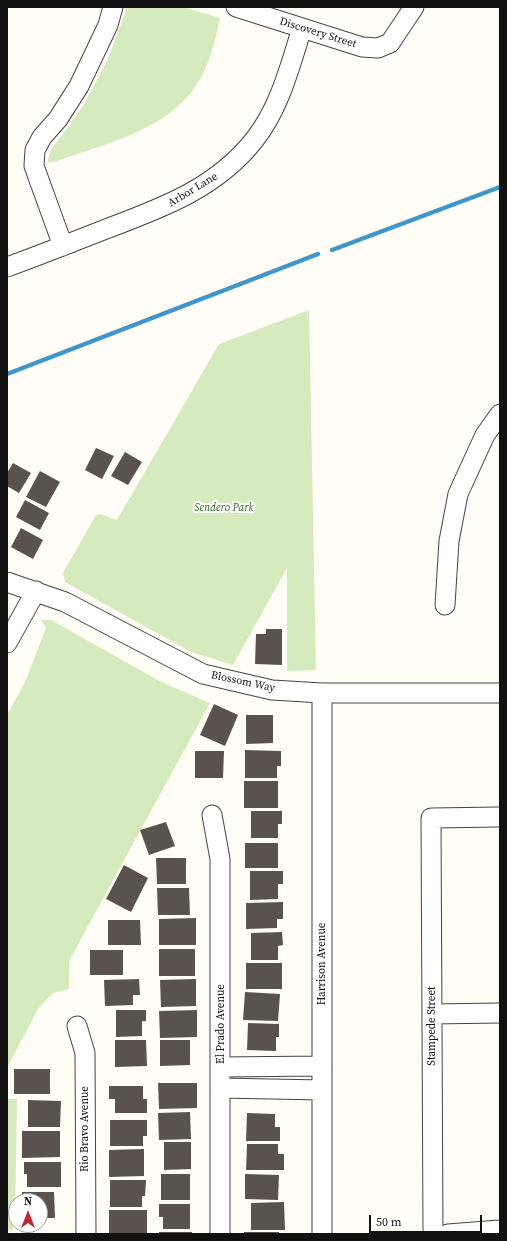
<!DOCTYPE html>
<html>
<head>
<meta charset="utf-8">
<style>
  body { margin:0 }
  #map { position:relative; width:507px; height:1241px; overflow:hidden; background:#fffdf5; font-family:"Source Serif 4",serif }
  canvas { display:block }
  .frame { position:absolute; inset:0; border:8px solid #111; pointer-events:none }
  .north { position:absolute; left:8px; top:1193px; width:40px; height:40px; box-sizing:border-box; background:#fff; border:1px solid #a0a0a0; border-radius:50%; rotate:0deg; font-size:11px; font-weight:700; line-height:16px; text-align:center; color:#111 }
  .north::after { content:''; display:block; margin:auto; width:14px; height:18px; background:#c4262e; clip-path:polygon(50% 0,100% 100%,50% 72%,0 100%) }
  .scale { position:absolute; left:369px; top:1215px; width:113px; height:18px; box-sizing:border-box; border:2px solid #111; border-top:0; padding-left:5px; font-size:12px; line-height:14px; white-space:nowrap; color:#111; -webkit-text-stroke:3px #fff; paint-order:stroke }
</style>
</head>
<body>
<div id="map">
<canvas width="507" height="1241"></canvas>
<div class="frame"></div>
<div class="north">N</div>
<div class="scale">50 m</div>
</div>
<script>
const ctx = document.querySelector('canvas').getContext('2d');
ctx.lineJoin = 'round';
function fill(path, color) {
  ctx.fillStyle = color;
  ctx.fill(path, 'evenodd');
}
function trace(path, color, width, dash) {
  ctx.strokeStyle = color;
  ctx.lineWidth = width;
  ctx.lineCap = dash ? 'butt' : 'round';
  ctx.setLineDash(dash || []);
  ctx.stroke(path);
}
function write(font, color, halo, rows, align = 'center') {
  ctx.font = font + ' "Source Serif 4",serif';
  ctx.lineWidth = 4;
  ctx.setLineDash([]);
  ctx.textBaseline = 'middle';
  ctx.strokeStyle = halo;
  ctx.fillStyle = color;
  for (const [text, x, y, turn = 0] of rows) {
    ctx.save();
    ctx.translate(x, y);
    ctx.rotate((+turn || 0) * Math.PI / 180);
    ctx.textAlign = isNaN(turn) ? turn : align;
    if (halo) ctx.strokeText(text, 0, 0);
    ctx.fillText(text, 0, 0);
    ctx.restore();
  }
}
const green = new Path2D(`
  M127 7H183L220 18C215 40 210 65 197 84 167 131 106 143 57 161L47 163 51 150 83 106 108 59Z
  M309 310 316 670 287 671V568L233 665 191 652 65 582 63 573 96 515 101 514 117 520 219 344Z
  M41 620H51L161 682 210 703 69 961V989L53 993 38 1009 7 1068V715L25 682 46 628Z
  M7 1099H17L15 1221 12 1231 7 1229Z`);
const stream = new Path2D(`
  M332 250 500 187
  M7 374 318 254`);
const building = new Path2D(`
  M96 448 114 456 102 479 85 470Z
  M125 452 142 462 128 485 111 476Z
  M13 463 31 473 19 493 7 486V473Z
  M40 471 60 482 46 507 26 497Z
  M25 500 49 513 40 530 16 517Z
  M21 528 43 540 33 559 11 547Z
  M266 629H282V665L255 664 256 634H266Z
  M214 704 238 715 225 746 200 735Z
  M246 715H273V743L246 744Z
  M245 750 281 751V766H277V778H245Z
  M195 751H224L223 778H195Z
  M244 781H278V808H244Z
  M251 811H282V824H278V838H251Z
  M166 822 175 846 149 855 140 830Z
  M245 843H278V868H245Z
  M156 858H186V884H157Z
  M124 865 148 878 131 912 106 899Z
  M250 871H283V884H278V899L250 900Z
  M157 888H189L190 915H158Z
  M283 902V919H277V928L246 929V903Z
  M196 918V945H159V919Z
  M108 920H140L141 945H108Z
  M282 932 283 945 278 946V960H251V933Z
  M159 949H195V976H159Z
  M90 950H123V975H90Z
  M246 963H282V989H246Z
  M139 979 140 995H133V1005L105 1006 104 980Z
  M196 979V1006L161 1007 160 980Z
  M245 992 280 994 278 1021 243 1020Z
  M116 1010H146V1021H142V1036L116 1037Z
  M197 1010V1037L160 1038 159 1011Z
  M248 1023 279 1024V1037H276V1051L247 1050Z
  M115 1040H146L147 1066 115 1067Z
  M160 1040H190V1065L160 1066Z
  M14 1069H50V1094H14Z
  M158 1083H197V1108L159 1109Z
  M109 1086H143V1099H147V1113H115V1099H109Z
  M28 1100 61 1101 60 1127H28Z
  M190 1112 191 1139 159 1140 158 1113Z
  M247 1113 275 1114V1127H280V1141H246Z
  M110 1120H147V1136H143V1146H110Z
  M22 1131H60V1157L22 1158Z
  M164 1142H191V1169L164 1170Z
  M247 1144H278V1154H284V1170H246Z
  M144 1149V1176L109 1177V1150Z
  M24 1162H61V1187H27V1174H24Z
  M161 1174H190V1200H161Z
  M245 1174 279 1175 278 1200 245 1199Z
  M110 1180H146L145 1196H142V1207H110Z
  M22 1192H54L55 1218H40V1201H22Z
  M284 1202 285 1230H251V1203Z
  M159 1204H190V1229H163V1217H159Z
  M109 1210H147V1234H109Z
  M159 1232H192V1234H159Z
  M244 1232H279V1234H244Z`);
const minor = new Path2D(`
  M236 7 362 47 378 48 390 43 414 7
  M63 246 34 166 35 150 42 137 58 119 79 86 108 25 113 7
  M7 267C40 255 73 242 106 229 162 208 217 188 255 139 280 107 290 66 302 28
  M7 582 65 602 203 674 272 690 322 693H500
  M445 605 449 541 458 494 485 435 500 414
  M7 643 36 591
  M212 815 220 859V1234
  M432 1014 500 1013
  M77 1026 85 1053 86 1234
  M221 1067 322 1066
  M220 1088 322 1090
  M322 1234V693
  M433 1234 431 818 500 817
  M448 1234 500 1230`);
const streetNames = [
  ["Discovery Street",318,33,17],
  ["Arbor Lane",193,190,-31],
  ["Blossom Way",243,682,12],
  ["Harrison Avenue",322,964,-90],
  ["El Prado Avenue",221,1024,-90],
  ["Stampede Street",432,1026,-90],
  ["Rio Bravo Avenue",85,1129,-90]
];
const parkNames = [
  ["Sendero Park",224,508]
];
fill(green, '#d5ebbd');
trace(stream, '#3f96cf', 4.5);
fill(building, '#5a524d');
trace(minor, '#444', 21);
trace(minor, '#fff', 19);
write('11px', '#111', '#fff', streetNames);
write('italic 11px', '#2f6b1f', '#fff', parkNames);
</script>
</body>
</html>
